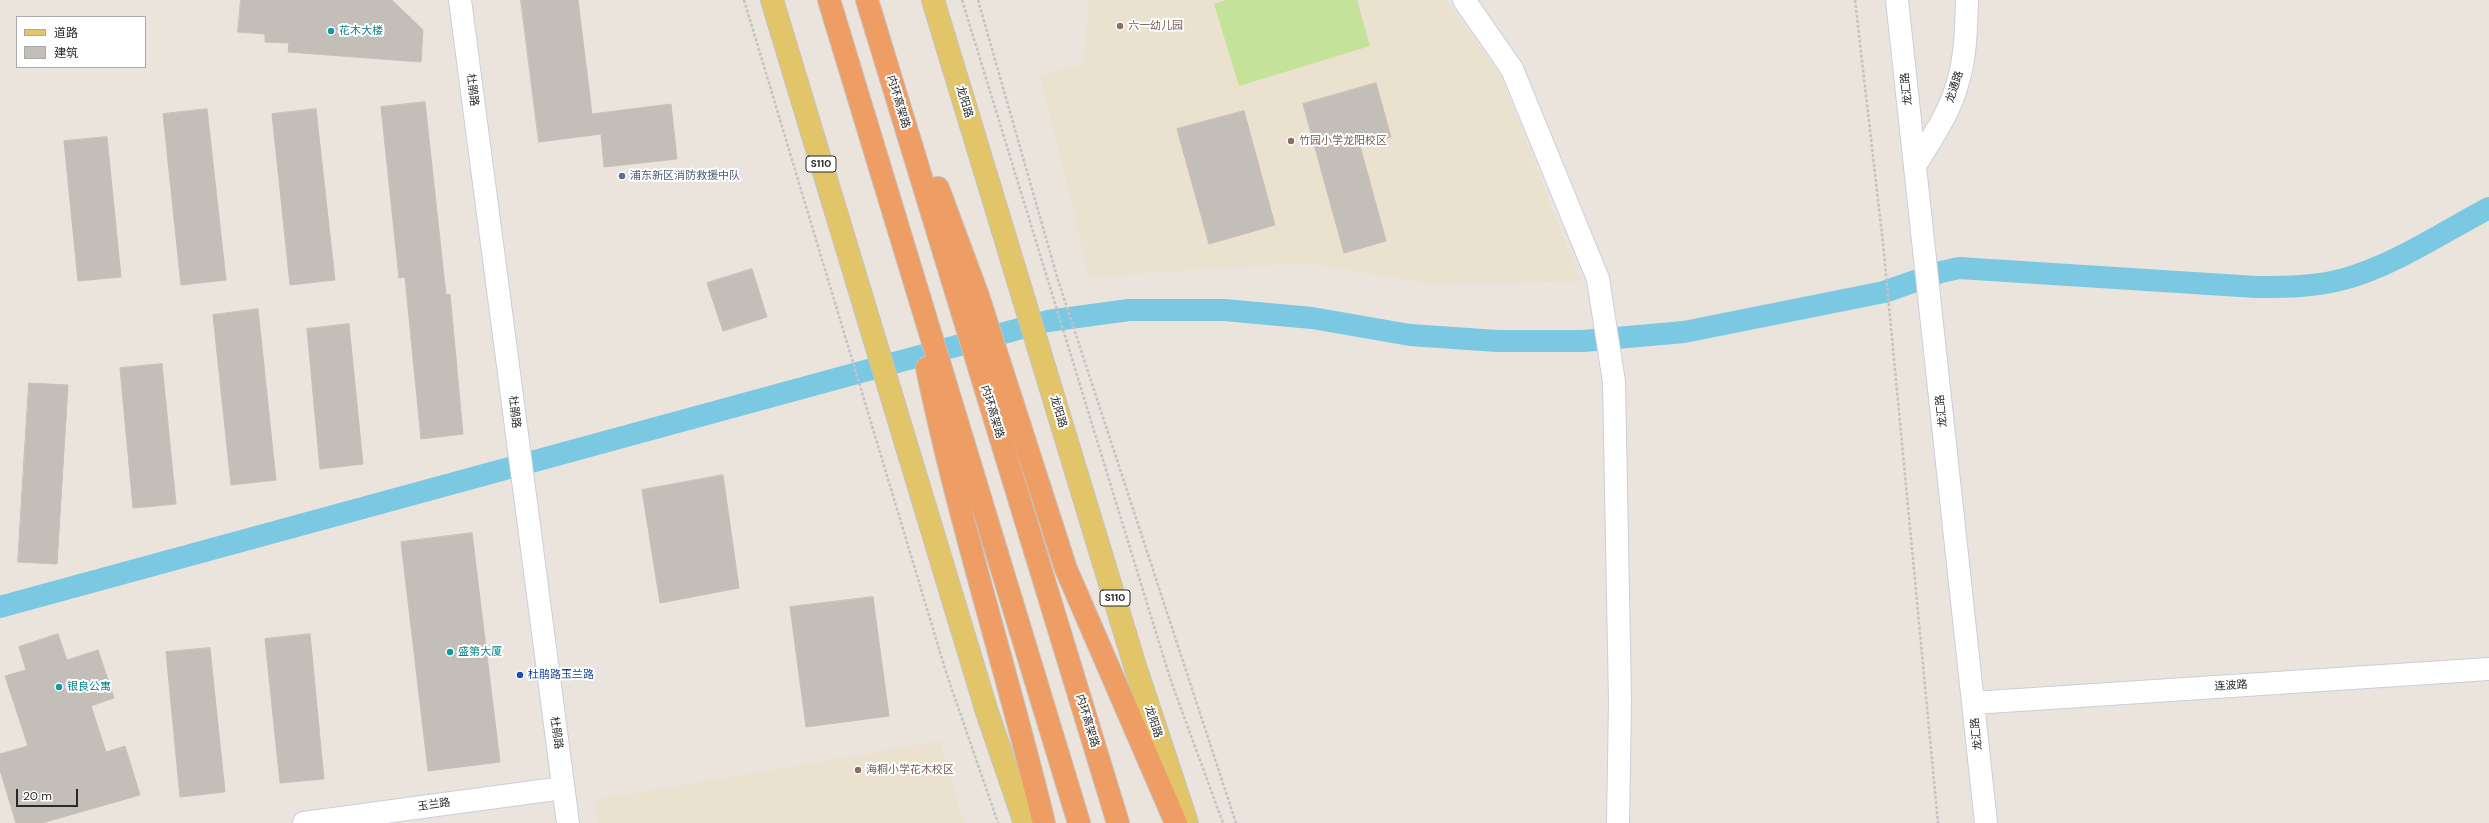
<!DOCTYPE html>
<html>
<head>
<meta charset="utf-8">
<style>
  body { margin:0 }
  #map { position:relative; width:2489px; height:823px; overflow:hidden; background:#eae4dd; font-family:"DM Sans","Noto Sans SC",sans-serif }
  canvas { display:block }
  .legend { position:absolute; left:16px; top:16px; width:130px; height:52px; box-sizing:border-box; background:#fff; border:1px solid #a9a9a9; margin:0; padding:5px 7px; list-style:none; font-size:12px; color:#292929 }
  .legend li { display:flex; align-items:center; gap:8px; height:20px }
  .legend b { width:20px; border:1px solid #a9a9a9 }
  .scale { position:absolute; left:16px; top:789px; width:62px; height:18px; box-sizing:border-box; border:2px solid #292929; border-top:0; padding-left:5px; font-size:12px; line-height:14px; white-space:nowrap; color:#292929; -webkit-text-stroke:3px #fff; paint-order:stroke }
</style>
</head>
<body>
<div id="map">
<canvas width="2489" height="823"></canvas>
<ul class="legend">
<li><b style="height:5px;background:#e3c569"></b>道路</li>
<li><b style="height:11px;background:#c3beb8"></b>建筑</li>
</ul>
<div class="scale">20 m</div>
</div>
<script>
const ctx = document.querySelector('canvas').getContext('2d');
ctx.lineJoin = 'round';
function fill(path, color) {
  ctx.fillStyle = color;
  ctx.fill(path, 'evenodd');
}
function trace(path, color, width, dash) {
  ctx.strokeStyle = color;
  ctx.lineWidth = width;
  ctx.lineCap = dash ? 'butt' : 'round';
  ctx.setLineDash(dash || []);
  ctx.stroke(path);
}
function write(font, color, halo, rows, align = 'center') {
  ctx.font = font + ' "DM Sans","Noto Sans SC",sans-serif';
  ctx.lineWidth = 4;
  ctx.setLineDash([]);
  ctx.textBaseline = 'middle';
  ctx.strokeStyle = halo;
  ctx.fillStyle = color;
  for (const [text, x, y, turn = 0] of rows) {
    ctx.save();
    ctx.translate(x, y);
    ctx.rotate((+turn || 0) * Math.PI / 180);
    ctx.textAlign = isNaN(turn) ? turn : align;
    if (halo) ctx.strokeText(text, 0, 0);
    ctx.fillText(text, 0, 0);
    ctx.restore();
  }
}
const education = new Path2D(`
  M1089 0H1445L1501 75 1580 281 1435 285 1304 263 1089 277 1040 75 1084 64Z
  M940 741 964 823H598L595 800Z`);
const pitch = new Path2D(`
  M1226 0H1357L1370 46 1239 86 1214 4Z`);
const canal = new Path2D(`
  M0 607 1048 321 1129 310H1224L1312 318 1410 335 1497 341H1583L1684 332 1884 292 1941 272 1959 268 2256 287C2286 287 2315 287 2344 279 2395 265 2443 232 2489 208`);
const building = new Path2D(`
  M241 0H392L423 30 421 62 288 52 289 43 265 42V34L238 32Z
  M521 0H578L592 114 671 104 677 159 604 167 601 134 539 142Z
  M1376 83 1391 137 1360 146 1386 241 1344 253 1303 104Z
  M425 102 446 295 450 294 463 434 421 439 405 277 399 278 381 107Z
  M207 109 226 280 181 285 163 114Z
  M316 109 335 280 290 285 272 114Z
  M1244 111 1275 225 1209 244 1177 129Z
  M107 137 121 277 78 281 64 141Z
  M752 269 767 317 723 331 707 283Z
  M258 309 276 480 231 485 213 315Z
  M349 324 363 464 320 469 307 329Z
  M162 364 176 504 133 508 120 368Z
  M29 383 68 385 57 564 18 562Z
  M723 475 739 588 660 603 642 490Z
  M472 533 500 762 428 771 401 542Z
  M873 597 889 716 806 727 790 607Z
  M58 634 67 660 98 650 114 698 91 706 106 752 125 746 140 795 42 823H16L0 770V754L28 746 5 676 26 670 19 647Z
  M310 634 324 779 280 783 265 639Z
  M210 648 225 792 180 797 166 652Z`);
const path = new Path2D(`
  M744 0 946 672 998 823
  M962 0 1153 623 1172 684 1223 823
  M978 0 1058 280 1236 823
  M1855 0 1883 243 1938 823`);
const minor = new Path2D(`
  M460 0 568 823
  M1464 0 1512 69 1598 279 1614 382 1620 701 1618 823
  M1897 0 1986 823
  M1915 166C1931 139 1950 113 1958 82 1966 55 1966 28 1967 0
  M1973 703 2489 669
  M304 823 563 788`);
const major = new Path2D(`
  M772 0 987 712 1025 823
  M933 0 1135 666 1187 823`);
const highway = new Path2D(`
  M829 0 1079 823
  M867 0 1118 823
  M938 188 978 296 1066 569 1176 823
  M927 368C959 522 1007 671 1044 823`);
const markers = [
  [1120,26,4,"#8d6e63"],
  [331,31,4,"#0f9aa8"],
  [1291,141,4,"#8d6e63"],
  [622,176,4,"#5c6f8a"],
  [450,652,4,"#0f9aa8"],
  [520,675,4,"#1a4fb4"],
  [59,687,4,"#0f9aa8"],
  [858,770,4,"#8d6e63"]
];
const shields = [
  [821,164,30],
  [1115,598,30]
];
const shieldNames = [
  ["S110",821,164],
  ["S110",1115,598]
];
const educationNames = [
  ["六一幼儿园",1128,26],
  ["竹园小学龙阳校区",1299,141],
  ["海桐小学花木校区",866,770]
];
const cultureNames = [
  ["花木大楼",339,31],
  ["盛第大厦",458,652],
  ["银良公寓",67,687]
];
const streetNames = [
  ["龙通路",1955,87,-72],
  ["龙汇路",1907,89,-96],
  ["杜鹃路",472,90,83],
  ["内环高架路",898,102,73],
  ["龙阳路",964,102,73],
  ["龙汇路",1942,411,-96],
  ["杜鹃路",514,412,83],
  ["内环高架路",992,412,73],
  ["龙阳路",1058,412,73],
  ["连波路",2231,686,-4],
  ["内环高架路",1087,721,73],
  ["龙阳路",1153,722,72],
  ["杜鹃路",556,733,82],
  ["龙汇路",1977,734,-96],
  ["玉兰路",434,805,-8]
];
const serviceNames = [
  ["浦东新区消防救援中队",630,176]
];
const transitNames = [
  ["杜鹃路玉兰路",528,675]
];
fill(education, '#eae1ce');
fill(pitch, '#c5e29b');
trace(canal, '#7ac8e2', 22);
fill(building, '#c3beb8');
trace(building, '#c5c0b7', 1);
trace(minor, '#cbceda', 24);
trace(major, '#c3c3c3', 24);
trace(highway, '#c3c3c3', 24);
trace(path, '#c3c3c3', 2.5, [3, 2]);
trace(minor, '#fff', 22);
trace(major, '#e3c569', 22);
trace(highway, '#ee9e64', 22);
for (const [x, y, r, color] of markers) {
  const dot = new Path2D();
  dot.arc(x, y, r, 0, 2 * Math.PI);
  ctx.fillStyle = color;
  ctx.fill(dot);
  trace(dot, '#fff', 1.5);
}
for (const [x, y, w] of shields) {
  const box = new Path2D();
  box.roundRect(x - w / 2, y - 8, w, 16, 3);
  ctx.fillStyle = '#fff';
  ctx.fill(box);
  trace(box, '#292929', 1);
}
write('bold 10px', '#292929', null, shieldNames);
write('11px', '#785e54', '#fff', educationNames, 'left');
write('11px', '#0d838f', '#fff', cultureNames, 'left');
write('11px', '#292929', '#fff', streetNames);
write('11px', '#4e5e75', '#fff', serviceNames, 'left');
write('11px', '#164399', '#fff', transitNames, 'left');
</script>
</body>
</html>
